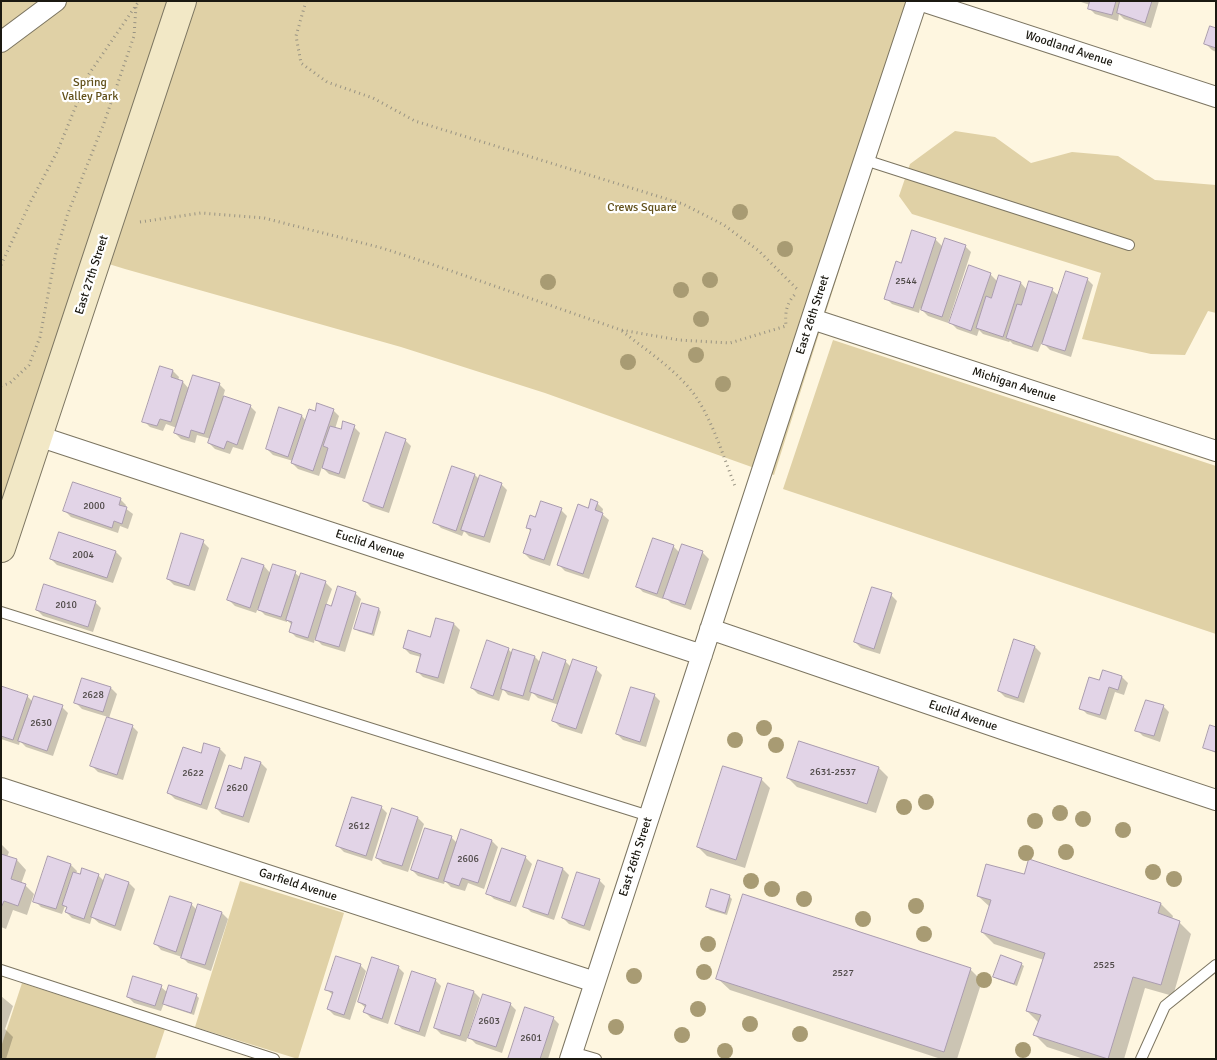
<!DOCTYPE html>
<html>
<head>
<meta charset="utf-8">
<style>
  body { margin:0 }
  #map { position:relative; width:1217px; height:1060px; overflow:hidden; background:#fef6e0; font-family:Signika,sans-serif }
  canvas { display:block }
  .frame { position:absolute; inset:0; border:2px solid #1b1911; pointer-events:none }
</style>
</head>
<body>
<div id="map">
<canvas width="1217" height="1060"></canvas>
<div class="frame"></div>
</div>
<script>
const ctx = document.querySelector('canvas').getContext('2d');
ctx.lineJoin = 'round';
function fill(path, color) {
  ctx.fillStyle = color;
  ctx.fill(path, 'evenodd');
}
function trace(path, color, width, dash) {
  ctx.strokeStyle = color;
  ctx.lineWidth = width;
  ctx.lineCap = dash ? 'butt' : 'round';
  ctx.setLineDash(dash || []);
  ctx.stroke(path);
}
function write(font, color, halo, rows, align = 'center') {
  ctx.font = font + ' Signika,sans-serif';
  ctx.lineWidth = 4.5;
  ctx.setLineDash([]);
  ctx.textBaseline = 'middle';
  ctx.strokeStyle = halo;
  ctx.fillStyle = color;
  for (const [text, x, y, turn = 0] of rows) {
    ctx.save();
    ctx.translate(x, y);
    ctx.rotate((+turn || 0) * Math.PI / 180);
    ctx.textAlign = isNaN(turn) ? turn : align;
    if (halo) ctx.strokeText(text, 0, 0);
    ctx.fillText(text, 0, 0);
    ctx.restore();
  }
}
const green = new Path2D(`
  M1 1H925L774 475 545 393 401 347 125 269 86 257 1 514Z
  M955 131 995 137 1031 163 1072 152 1118 156 1155 180 1216 185V313L1208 311 1185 355 1151 354 1082 339 1101 273 912 214 899 196 910 164Z
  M833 340 1216 466V634L783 489Z
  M240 881 344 913 298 1059 195 1027Z
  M22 983 165 1029 155 1059H1V1047Z`);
const shadow = new Path2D(`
  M1078 1H1159L1151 28 1124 19 1119 14 1118 21 1095 14 1089 8 1090 5Z
  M1216 29V52L1212 50 1206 44Z
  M935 239 943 247 965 246 971 252 948 323 928 316 920 308 919 313 892 304 886 298 902 264Z
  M990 274 998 282 1021 283 1027 290H1052L1059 296 1087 279 1093 285 1071 357 1050 350 1042 342 1038 352 1013 344 1010 341 1009 342 983 334 979 330 977 336 957 329 951 323Z
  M173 371 179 377 178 381 183 382 189 389 219 384 225 390 223 397 250 406 256 412 243 450 233 447 230 454 215 449 209 443 211 439 197 435 195 443 181 439 175 433 177 428 166 424 163 431 150 427 144 421Z
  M280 409 302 416 306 421 315 413 333 410 339 416 335 429 342 431 354 427 360 433 345 479 329 474 322 467 319 476 298 469 292 463 293 461 273 455 267 449Z
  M405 440 411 446 389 513 371 507 365 501Z
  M453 468 475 475 480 480 501 484 507 490 490 543 469 536 464 531 462 536 441 528 435 522Z
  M120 499 126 505 125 508 133 514 128 529 120 526 118 533 71 517 65 511Z
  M597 503 603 509 602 514 609 520 589 579 565 571 559 565 589 509Z
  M561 510 567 516 550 566 530 559 524 553 531 532 527 527 536 518Z
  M203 542 209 548 195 591 174 585 168 579Z
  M673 546 680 553 683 546 703 553 709 559 691 610 671 603 664 596 663 599 643 592 637 586Z
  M116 552 122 558 113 583 57 565 51 559Z
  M264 566 271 574 295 573 301 578 302 575 326 583 332 589 326 606 332 608 355 593 361 599 345 652 322 645 315 638 314 643 296 637 290 631 292 625 287 620V622L265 615 258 608 256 613 235 606 229 600Z
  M891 595 897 601 880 654 861 648 855 642Z
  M95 602 101 608 93 632 43 616 37 610Z
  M363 604 379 609 381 612 374 636 358 631 356 628Z
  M454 624 460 630 444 684 423 677 417 671 421 657 410 654 404 648 431 638Z
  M1015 641 1035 647 1041 653 1024 703 1005 697 999 691Z
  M508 649 513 654 535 657 541 663 565 661 571 667 596 669 602 675 582 734 560 727 554 721 559 705 538 698 532 692 529 701 508 695 503 689 499 701 478 694 472 688Z
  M1122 677 1128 683 1124 695 1115 692 1106 720 1087 714 1081 708 1100 682Z
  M1 688 27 696 33 702 62 707 68 713 53 756 26 747 20 741 19 745 1 739Z
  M111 688 117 694 109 718 132 726 138 732 123 780 98 772 92 766 108 717 82 709 76 703Z
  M654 695 660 701 646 747 623 740 617 734Z
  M1163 706 1169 712 1160 742 1143 736 1137 730Z
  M1216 728V753L1205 748Z
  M800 742 879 768 888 777 876 813 797 787 788 778Z
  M205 744 220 749 226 755 207 810 175 799 169 793 202 754Z
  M261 763 267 769 249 823 222 814 216 808Z
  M761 779 770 788 745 868 707 856 698 847Z
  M381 807 387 813 372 861 344 852 338 846Z
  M418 818 424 824 408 872 383 864 377 858Z
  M451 837 457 843 492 841 498 847 484 889 468 883 465 891 451 887 445 881 444 884 418 876 412 870Z
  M1 844 9 852 7 857 17 860 26 870 21 884 25 885 34 894 27 915 13 910 6 929 1 927Z
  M503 850 526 858 532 864 516 907 494 899 488 893Z
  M71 865 77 871 76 874 98 875 105 882 129 883 135 889 121 931 99 923 92 917 90 924 72 918 66 912 68 909 65 906 62 914 41 907 35 901Z
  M563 869 569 875 554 920 531 912 525 906Z
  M1025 876 1161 904 1173 916 1172 919 1179 922 1191 934 1173 996 1145 988 1124 1059H1084L1047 1047 1035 1035 1039 1023 1027 1011 1044 960 994 944 982 932 990 907 978 896Z
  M599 880 605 886 590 931 569 924 563 918Z
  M729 896 732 899 727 915 710 910 707 907Z
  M191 904 198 911 222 913 228 919 211 971 188 963 182 957 161 950 155 943Z
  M1021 964 1024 966 1017 986 997 979 994 976Z
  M360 965 366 971 350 1020 334 1015 328 1009 333 995 327 990Z
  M398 967 404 973 388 1024 371 1018 365 1012 366 1008 359 1002Z
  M970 969 982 981 957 1059H941L730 990 717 978Z
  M435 980 441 986 425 1037 402 1029 396 1023Z
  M449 984 474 992 480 998 466 1042 441 1034 435 1028Z
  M161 987 168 993 170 987 197 996 199 998 194 1015 167 1006 164 1003 161 1011 134 1003 128 997Z
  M1 996 13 1006 5 1029 13 1037 6 1059H1Z
  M510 1004 516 1010 502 1053 476 1044 470 1038Z
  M553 1018 559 1024 548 1059H509Z`);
const building = new Path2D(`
  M1090 1H1116L1112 15 1088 9Z
  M1120 1H1152L1145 23 1117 13Z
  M1210 26 1216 28V48L1204 44Z
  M912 230 936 238 913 308 884 299 896 261 901 263Z
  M945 238 966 245 942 317 921 310Z
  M969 265 991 273 971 331 949 323Z
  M1066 271 1088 278 1065 351 1042 344Z
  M999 275 1021 282 1003 337 976 328 986 296 991 298Z
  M1029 281 1053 288 1032 347 1006 338 1017 304 1021 305Z
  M160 366 173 370 171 377 183 381 171 422 160 419 157 426 142 422Z
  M193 375 220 383 204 434 191 430 189 438 174 433Z
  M224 396 251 405 237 445 227 441 224 449 208 443Z
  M317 403 334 409 313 471 291 463 309 409 315 411Z
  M279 407 302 415 288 457 266 449Z
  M343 421 355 425 339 474 322 468 328 448 323 446 330 426 341 429Z
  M386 432 406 439 383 508 363 501Z
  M452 466 475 474 456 531 433 523Z
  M480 475 502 483 484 537 461 530Z
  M73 482 121 498 119 505 127 507 122 524 114 521 112 528 63 511Z
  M591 499 598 502 595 510 603 513 583 574 557 565 578 504 588 508Z
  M541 501 562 508 544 560 523 553 531 529 526 528 530 515 535 517Z
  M59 532 116 551 107 578 50 559Z
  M181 533 204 540 189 586 167 579Z
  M653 538 674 545 657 594 636 587Z
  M682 544 703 551 685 605 663 598Z
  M242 558 264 565 250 608 227 600Z
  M273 564 296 571 281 617 258 610Z
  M301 573 326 581 308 638 289 632 292 622 286 620Z
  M44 584 96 601 88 627 36 610Z
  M338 586 356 592 339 647 315 640 326 604 331 606Z
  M872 587 892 593 874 649 854 642Z
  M362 603 379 608 372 634 354 629Z
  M436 618 454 623 438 678 416 672 421 654 403 648 408 630 430 637Z
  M1014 639 1035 646 1018 698 998 691Z
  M487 640 509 648 493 696 471 688Z
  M513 649 535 656 523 696 501 689Z
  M543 652 566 660 553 700 530 692Z
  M573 659 597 667 576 729 552 721Z
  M1103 670 1122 676 1118 690 1109 687 1100 715 1079 709 1089 677 1099 680Z
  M82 678 111 687 103 712 74 703Z
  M1 686 28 695 13 740 1 736Z
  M631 687 655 694 640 742 616 734Z
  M34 696 63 705 47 751 18 741Z
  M1146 700 1164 705 1154 736 1135 731Z
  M107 717 133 725 117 775 90 766Z
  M1210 725 1216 727V752L1203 748Z
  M799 741 879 767 867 804 787 778Z
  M204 743 220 748 201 805 167 793 183 747 201 753Z
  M245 757 261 762 243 817 215 808 229 765 241 769Z
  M723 766 762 778 736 860 697 847Z
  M352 797 382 806 366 856 336 846Z
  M392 808 418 817 402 866 376 858Z
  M425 828 452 836 438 879 411 870Z
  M461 829 492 840 478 883 462 878 459 886 444 881Z
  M502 848 526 856 510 902 486 894Z
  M1 854 17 859 11 879 26 884 18 906 4 901 1 908Z
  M48 856 71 864 56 909 33 902Z
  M1029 859 1161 903 1158 913 1180 921 1161 985 1133 977 1108 1059 1033 1035 1041 1015 1026 1011 1045 953 981 932 991 900 977 896 986 864 1024 874Z
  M538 860 563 868 548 915 523 907Z
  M82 868 99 874 84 919 65 912 67 907 62 905 73 872 80 874Z
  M577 872 600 879 584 926 562 918Z
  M106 874 129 882 115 926 91 917Z
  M711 889 730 895 725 913 706 907Z
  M743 894 971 968 944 1052 716 979Z
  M170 896 192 903 176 952 154 944Z
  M198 904 222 912 205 965 181 958Z
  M1001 955 1022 963 1014 984 993 977Z
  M336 956 361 964 344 1015 327 1009 333 992 325 990Z
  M372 957 399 966 382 1019 363 1012 366 1005 358 1002Z
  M412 971 436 979 419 1032 395 1024Z
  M133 976 162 985 155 1006 127 997Z
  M448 983 474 991 460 1036 434 1028Z
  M169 985 197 994 191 1013 163 1004Z
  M483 994 511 1003 496 1047 468 1038Z
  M525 1007 554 1017 540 1059H508Z`);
const path = new Path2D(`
  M306 1 296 36 301 63 327 82 373 98 415 121 683 204 724 225 759 251 799 291
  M140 222 201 213 264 218 382 248 437 266 621 330 679 340 730 343 786 326C785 312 786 304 796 293
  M1 265 31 201 57 152 89 74 139 1
  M622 331C646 350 675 369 694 394 713 421 723 456 735 486
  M1 386 10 383 29 365 40 337 56 252 68 213 104 123 134 36 136 6`);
const service = new Path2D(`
  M865 160 1129 245
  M1 612 649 816
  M1 970 274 1059
  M572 1052 596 1059
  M1141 1059 1165 1006 1216 965`);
const minor = new Path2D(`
  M922 1 1216 97
  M1 42 56 1
  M812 319 1216 451
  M38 436 702 655
  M710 629 1008 731 1216 800
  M1 788 595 982
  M570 1059 818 299 917 1`);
const secondary = new Path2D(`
  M1 548 182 1`);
const trees = [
  [740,212],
  [785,249],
  [710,280],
  [548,282],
  [681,290],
  [701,319],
  [696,355],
  [628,362],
  [723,384],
  [764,728],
  [735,740],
  [776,745],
  [926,802],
  [904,807],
  [1060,813],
  [1083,819],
  [1035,821],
  [1123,830],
  [1066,852],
  [1026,853],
  [1153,872],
  [1174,879],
  [751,881],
  [772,889],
  [804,899],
  [916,906],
  [863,919],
  [924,934],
  [708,944],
  [704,972],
  [634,976],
  [984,980],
  [698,1009],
  [750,1024],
  [616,1027],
  [800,1034],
  [682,1035],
  [1023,1050],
  [725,1051]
];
const numberNames = [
  ["2544",906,281],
  ["2000",94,506],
  ["2004",83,555],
  ["2010",66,605],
  ["2628",93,695],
  ["2630",41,723],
  ["2631-2537",833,772],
  ["2622",193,773],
  ["2620",237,788],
  ["2612",359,826],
  ["2606",468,859],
  ["2525",1104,965],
  ["2527",843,973],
  ["2603",489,1021],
  ["2601",531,1038]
];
const streetNames = [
  ["Woodland Avenue",1069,49,18],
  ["East 27th Street",92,275,-72],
  ["East 26th Street",813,315,-72],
  ["Michigan Avenue",1014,385,18],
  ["Euclid Avenue",370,545,18],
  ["Euclid Avenue",963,716,19],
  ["East 26th Street",636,857,-72],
  ["Garfield Avenue",298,885,18]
];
const parkNames = [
  ["Spring",90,83],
  ["Valley Park",90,97],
  ["Crews Square",642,208]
];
fill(green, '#e0d1a6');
fill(shadow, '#0003');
fill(building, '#e2d4e7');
trace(building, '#aa9cae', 1);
trace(service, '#7c7561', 12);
trace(minor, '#7c7561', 22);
trace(secondary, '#7c7561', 30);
trace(path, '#989383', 3, [1, 4]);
trace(service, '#fff', 10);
trace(minor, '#fff', 20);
trace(secondary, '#f2e8c6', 28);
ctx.fillStyle = '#a89b73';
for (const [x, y] of trees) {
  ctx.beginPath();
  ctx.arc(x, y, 8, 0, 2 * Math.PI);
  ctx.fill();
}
write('10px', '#4d4846', null, numberNames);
write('12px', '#1b1911', '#fff', streetNames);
write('12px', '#61501a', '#fff', parkNames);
</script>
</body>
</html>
